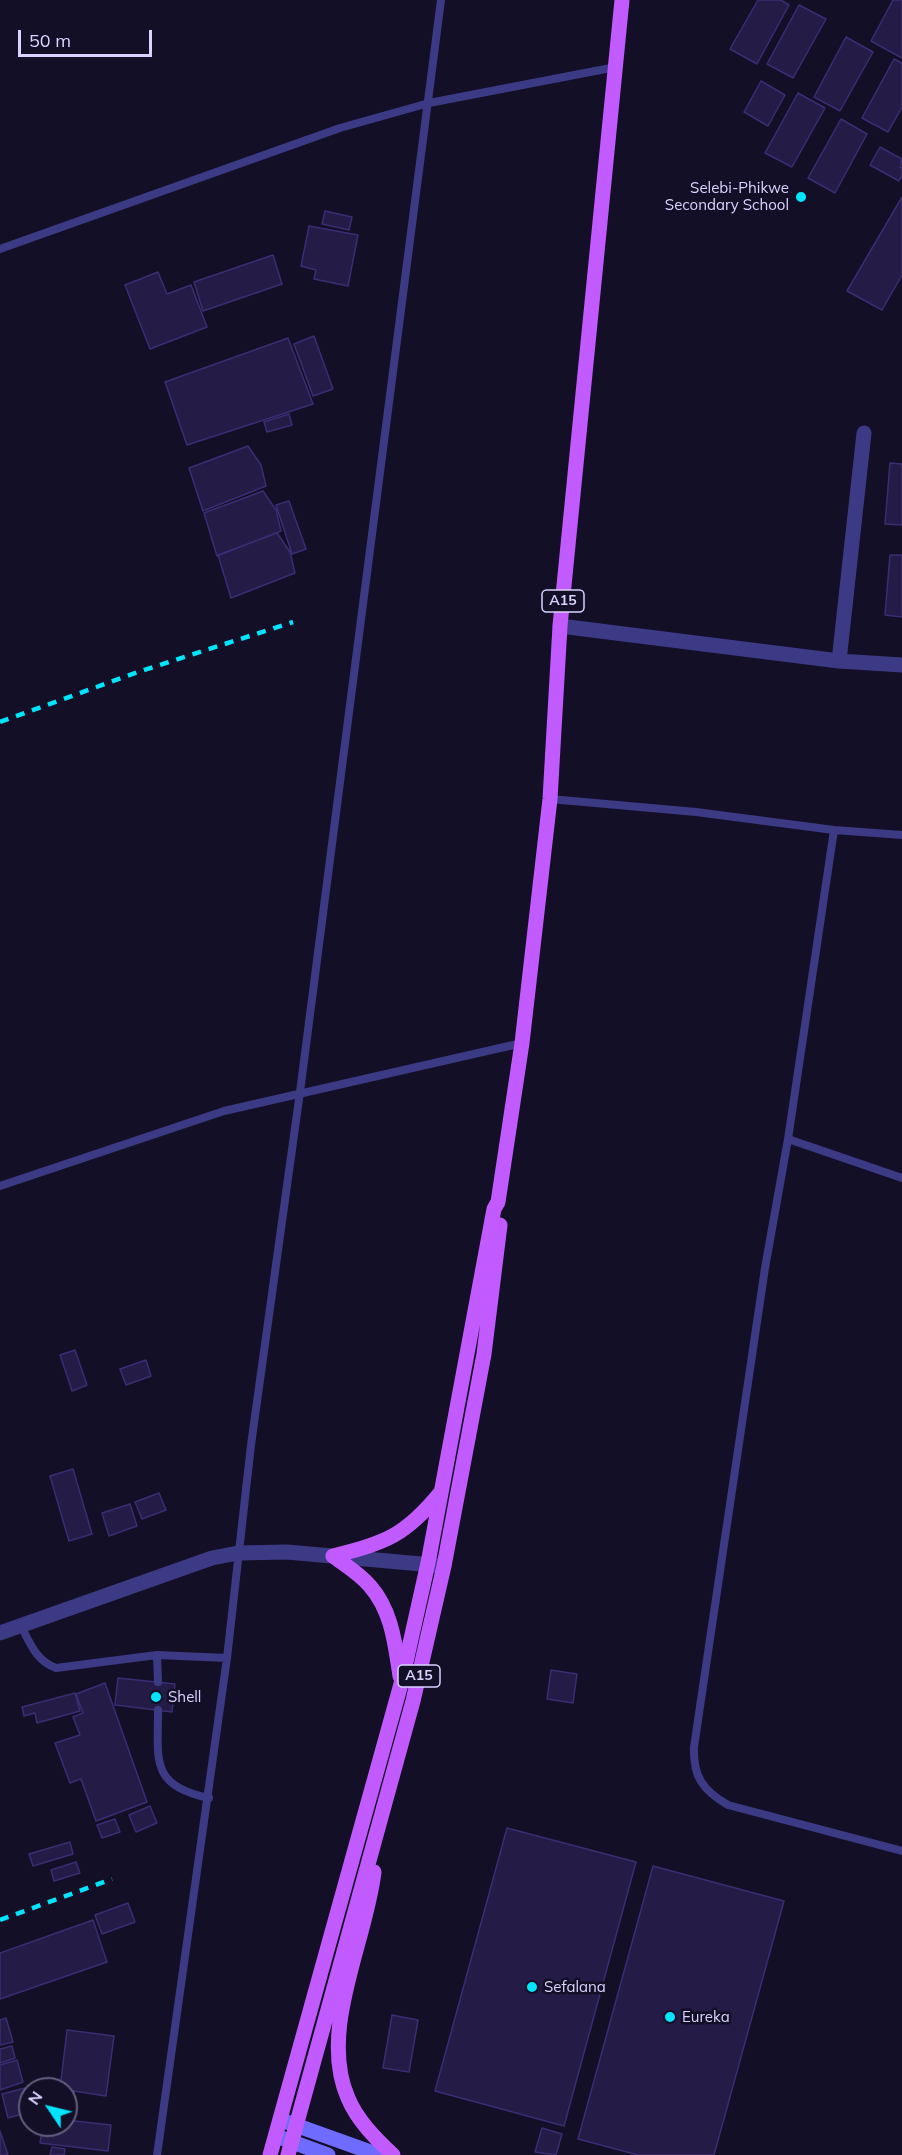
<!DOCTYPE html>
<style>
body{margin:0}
#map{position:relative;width:902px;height:2155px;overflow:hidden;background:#130f26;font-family:Mulish,sans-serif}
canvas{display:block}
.north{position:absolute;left:18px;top:2077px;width:60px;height:60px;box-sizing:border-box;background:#130f26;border:2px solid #625e7d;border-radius:50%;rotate:305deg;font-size:16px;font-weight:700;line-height:24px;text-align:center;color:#d9d4ff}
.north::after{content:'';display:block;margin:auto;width:21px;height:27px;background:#00e5ff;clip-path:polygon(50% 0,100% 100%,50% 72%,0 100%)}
.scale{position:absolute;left:18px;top:30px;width:134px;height:27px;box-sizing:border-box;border:3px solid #d9d4ff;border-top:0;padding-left:8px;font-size:18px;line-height:21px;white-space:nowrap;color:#d9d4ff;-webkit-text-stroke:4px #130f26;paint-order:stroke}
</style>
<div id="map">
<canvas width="902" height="2155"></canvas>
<div class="north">N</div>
<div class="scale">50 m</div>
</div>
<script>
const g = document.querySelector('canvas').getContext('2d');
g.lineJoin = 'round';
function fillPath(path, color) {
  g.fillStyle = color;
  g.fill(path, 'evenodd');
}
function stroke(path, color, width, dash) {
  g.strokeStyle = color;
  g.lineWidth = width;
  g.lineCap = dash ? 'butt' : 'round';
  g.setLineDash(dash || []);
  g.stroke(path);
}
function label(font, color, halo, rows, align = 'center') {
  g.font = font + ' Mulish,sans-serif';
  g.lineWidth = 5;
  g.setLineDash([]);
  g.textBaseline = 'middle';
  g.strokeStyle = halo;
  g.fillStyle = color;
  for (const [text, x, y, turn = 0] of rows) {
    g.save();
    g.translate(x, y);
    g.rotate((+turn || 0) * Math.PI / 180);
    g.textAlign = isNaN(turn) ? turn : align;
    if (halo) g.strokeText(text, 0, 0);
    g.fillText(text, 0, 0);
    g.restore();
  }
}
const building = new Path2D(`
 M 758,0 L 781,0 L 789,5 L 757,64 L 730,49 Z
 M 893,0 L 902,0 L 902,58 L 871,41 Z
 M 799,5 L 826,19 L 793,78 L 767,64 Z
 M 846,37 L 873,52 L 840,111 L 814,97 Z
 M 894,59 L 902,63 L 902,107 L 888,132 L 862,118 Z
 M 761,81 L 785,95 L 768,126 L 744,112 Z
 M 798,93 L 825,108 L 792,167 L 765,153 Z
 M 841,119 L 867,134 L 835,193 L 808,178 Z
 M 880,147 L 902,159 L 900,167 L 902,168 L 902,175 L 899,181 L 870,165 Z
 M 902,197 L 902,275 L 882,310 L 847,291 Z
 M 325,211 L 352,217 L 349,230 L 322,224 Z
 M 309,226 L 358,235 L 348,286 L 314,279 L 316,270 L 301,266 Z
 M 273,255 L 282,284 L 203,311 L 194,282 Z
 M 158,272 L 167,294 L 191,285 L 207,327 L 150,349 L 125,285 Z
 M 314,336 L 333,389 L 313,396 L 294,344 Z
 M 288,338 L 313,404 L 187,445 L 165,382 Z
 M 289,414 L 292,425 L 267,432 L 264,422 Z
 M 248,446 L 261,465 L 266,486 L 203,511 L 189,468 Z
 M 890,463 L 902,464 L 902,525 L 885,524 Z
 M 263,491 L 276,510 L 281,531 L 217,556 L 204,513 Z
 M 289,501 L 306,549 L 292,554 L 276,505 Z
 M 277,533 L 290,552 L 295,573 L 231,598 L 218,555 Z
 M 890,555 L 902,555 L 902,617 L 885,615 Z
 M 75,1350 L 87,1385 L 72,1391 L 60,1355 Z
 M 146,1360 L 151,1376 L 126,1385 L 120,1369 Z
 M 73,1469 L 92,1534 L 69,1541 L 50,1476 Z
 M 159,1493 L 166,1510 L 142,1519 L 135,1502 Z
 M 130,1504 L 137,1526 L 109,1536 L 102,1513 Z
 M 551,1670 L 577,1674 L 573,1703 L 547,1699 Z
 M 118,1678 L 175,1684 L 172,1712 L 115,1705 Z
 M 105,1683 L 147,1802 L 96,1821 L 81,1779 L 70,1783 L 55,1743 L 80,1735 L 73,1717 L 83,1713 L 76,1694 Z
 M 75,1693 L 80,1711 L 37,1723 L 35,1713 L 24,1716 L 22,1707 Z
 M 150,1806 L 157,1823 L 136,1832 L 129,1815 Z
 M 115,1819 L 120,1832 L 102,1838 L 97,1825 Z
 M 507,1828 L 636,1862 L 564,2126 L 435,2091 Z
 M 70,1842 L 73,1854 L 33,1866 L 29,1854 Z
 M 76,1862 L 80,1873 L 54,1881 L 51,1870 Z
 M 653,1866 L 784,1901 L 714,2155 L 638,2155 L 578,2139 Z
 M 128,1903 L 135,1922 L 102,1934 L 95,1915 Z
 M 93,1920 L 107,1962 L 0,1999 L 0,1953 Z
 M 392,2015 L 418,2020 L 409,2072 L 383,2068 Z
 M 6,2018 L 13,2042 L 0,2045 L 0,2020 Z
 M 67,2030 L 114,2036 L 106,2096 L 60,2089 Z
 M 12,2046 L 15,2058 L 0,2063 L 0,2049 Z
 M 17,2060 L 23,2082 L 0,2090 L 0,2065 Z
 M 25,2088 L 30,2112 L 8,2118 L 2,2094 Z
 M 66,2120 L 111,2125 L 108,2151 L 40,2143 L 43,2125 L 66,2125 Z
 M 542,2128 L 562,2134 L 556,2155 L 535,2152 Z
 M 0,2131 L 8,2155 L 0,2155 Z
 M 52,2147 L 65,2149 L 64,2155 L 50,2155 Z`);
const lane = new Path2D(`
 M 0,249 L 340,128 L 429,103 L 616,67
 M 550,799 L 696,812 L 834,830 L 902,835
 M 834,830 L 788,1139 L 765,1268 L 694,1747 C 693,1776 702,1790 728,1805 L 902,1851
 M 788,1139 L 902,1178
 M 0,1186 L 224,1111 L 522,1043
 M 21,1626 C 30,1643 36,1661 56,1668 L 157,1655 L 227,1658
 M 157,1655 L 158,1682
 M 158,1710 C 158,1760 150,1786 209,1798
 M 157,2155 L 227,1658 L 251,1445 L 300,1092 L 441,0`);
const street = new Path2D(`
 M 560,626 L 839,661 L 902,665
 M 839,661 L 864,433
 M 0,1633 L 212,1558 L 238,1553 L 287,1552 L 444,1566`);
const secondary = new Path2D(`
 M 284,2121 L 379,2155
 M 276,2136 L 328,2155`);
const primary = new Path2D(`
 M 333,1556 C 345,1565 360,1574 370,1586 C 392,1611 395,1644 400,1676
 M 333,1556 C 387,1542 405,1536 441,1492
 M 374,1872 C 366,1942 318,2030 348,2098 C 357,2120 376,2139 393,2155
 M 270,2155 L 401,1684 L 428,1563 L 494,1209 L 498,1202 L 522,1043 L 550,799 L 560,626 L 622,0
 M 288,2155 L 413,1701 L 444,1566 L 484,1354 L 500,1225`);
const rail = new Path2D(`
 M 0,722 L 138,672 L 293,622
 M 0,1920 L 112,1879`);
const markers = [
 [801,197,6,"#00e5ff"],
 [156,1697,6,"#00e5ff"],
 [532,1987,6,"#00e5ff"],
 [670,2017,6,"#00e5ff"]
];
const shields = [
 [563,601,42],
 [419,1676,42]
];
const shieldNames = [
 ["A15",563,601],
 ["A15",419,1676]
];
const poiNames = [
 ["Selebi-Phikwe",789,188,"right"],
 ["Secondary School",789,205,"right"],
 ["Shell",168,1697],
 ["Sefalana",544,1987],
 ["Eureka",682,2017]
];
fillPath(building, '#241b47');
stroke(building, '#3b2d73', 1.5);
stroke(lane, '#3d3a85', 8);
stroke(street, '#3d3a85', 15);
stroke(secondary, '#6f6bff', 15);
stroke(primary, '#c25bff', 15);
stroke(rail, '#00e5ff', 4.5, [9, 8]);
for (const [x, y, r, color] of markers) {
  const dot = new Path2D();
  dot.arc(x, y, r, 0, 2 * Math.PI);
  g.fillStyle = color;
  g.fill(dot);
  stroke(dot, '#130f26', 2);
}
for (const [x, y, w] of shields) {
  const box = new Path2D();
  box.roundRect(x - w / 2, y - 11, w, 22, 4.5);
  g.fillStyle = '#130f26';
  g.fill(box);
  stroke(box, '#d9d4ff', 1.5);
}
label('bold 14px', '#d9d4ff', null, shieldNames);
label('15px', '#d9d4ff', '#130f26', poiNames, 'left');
</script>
